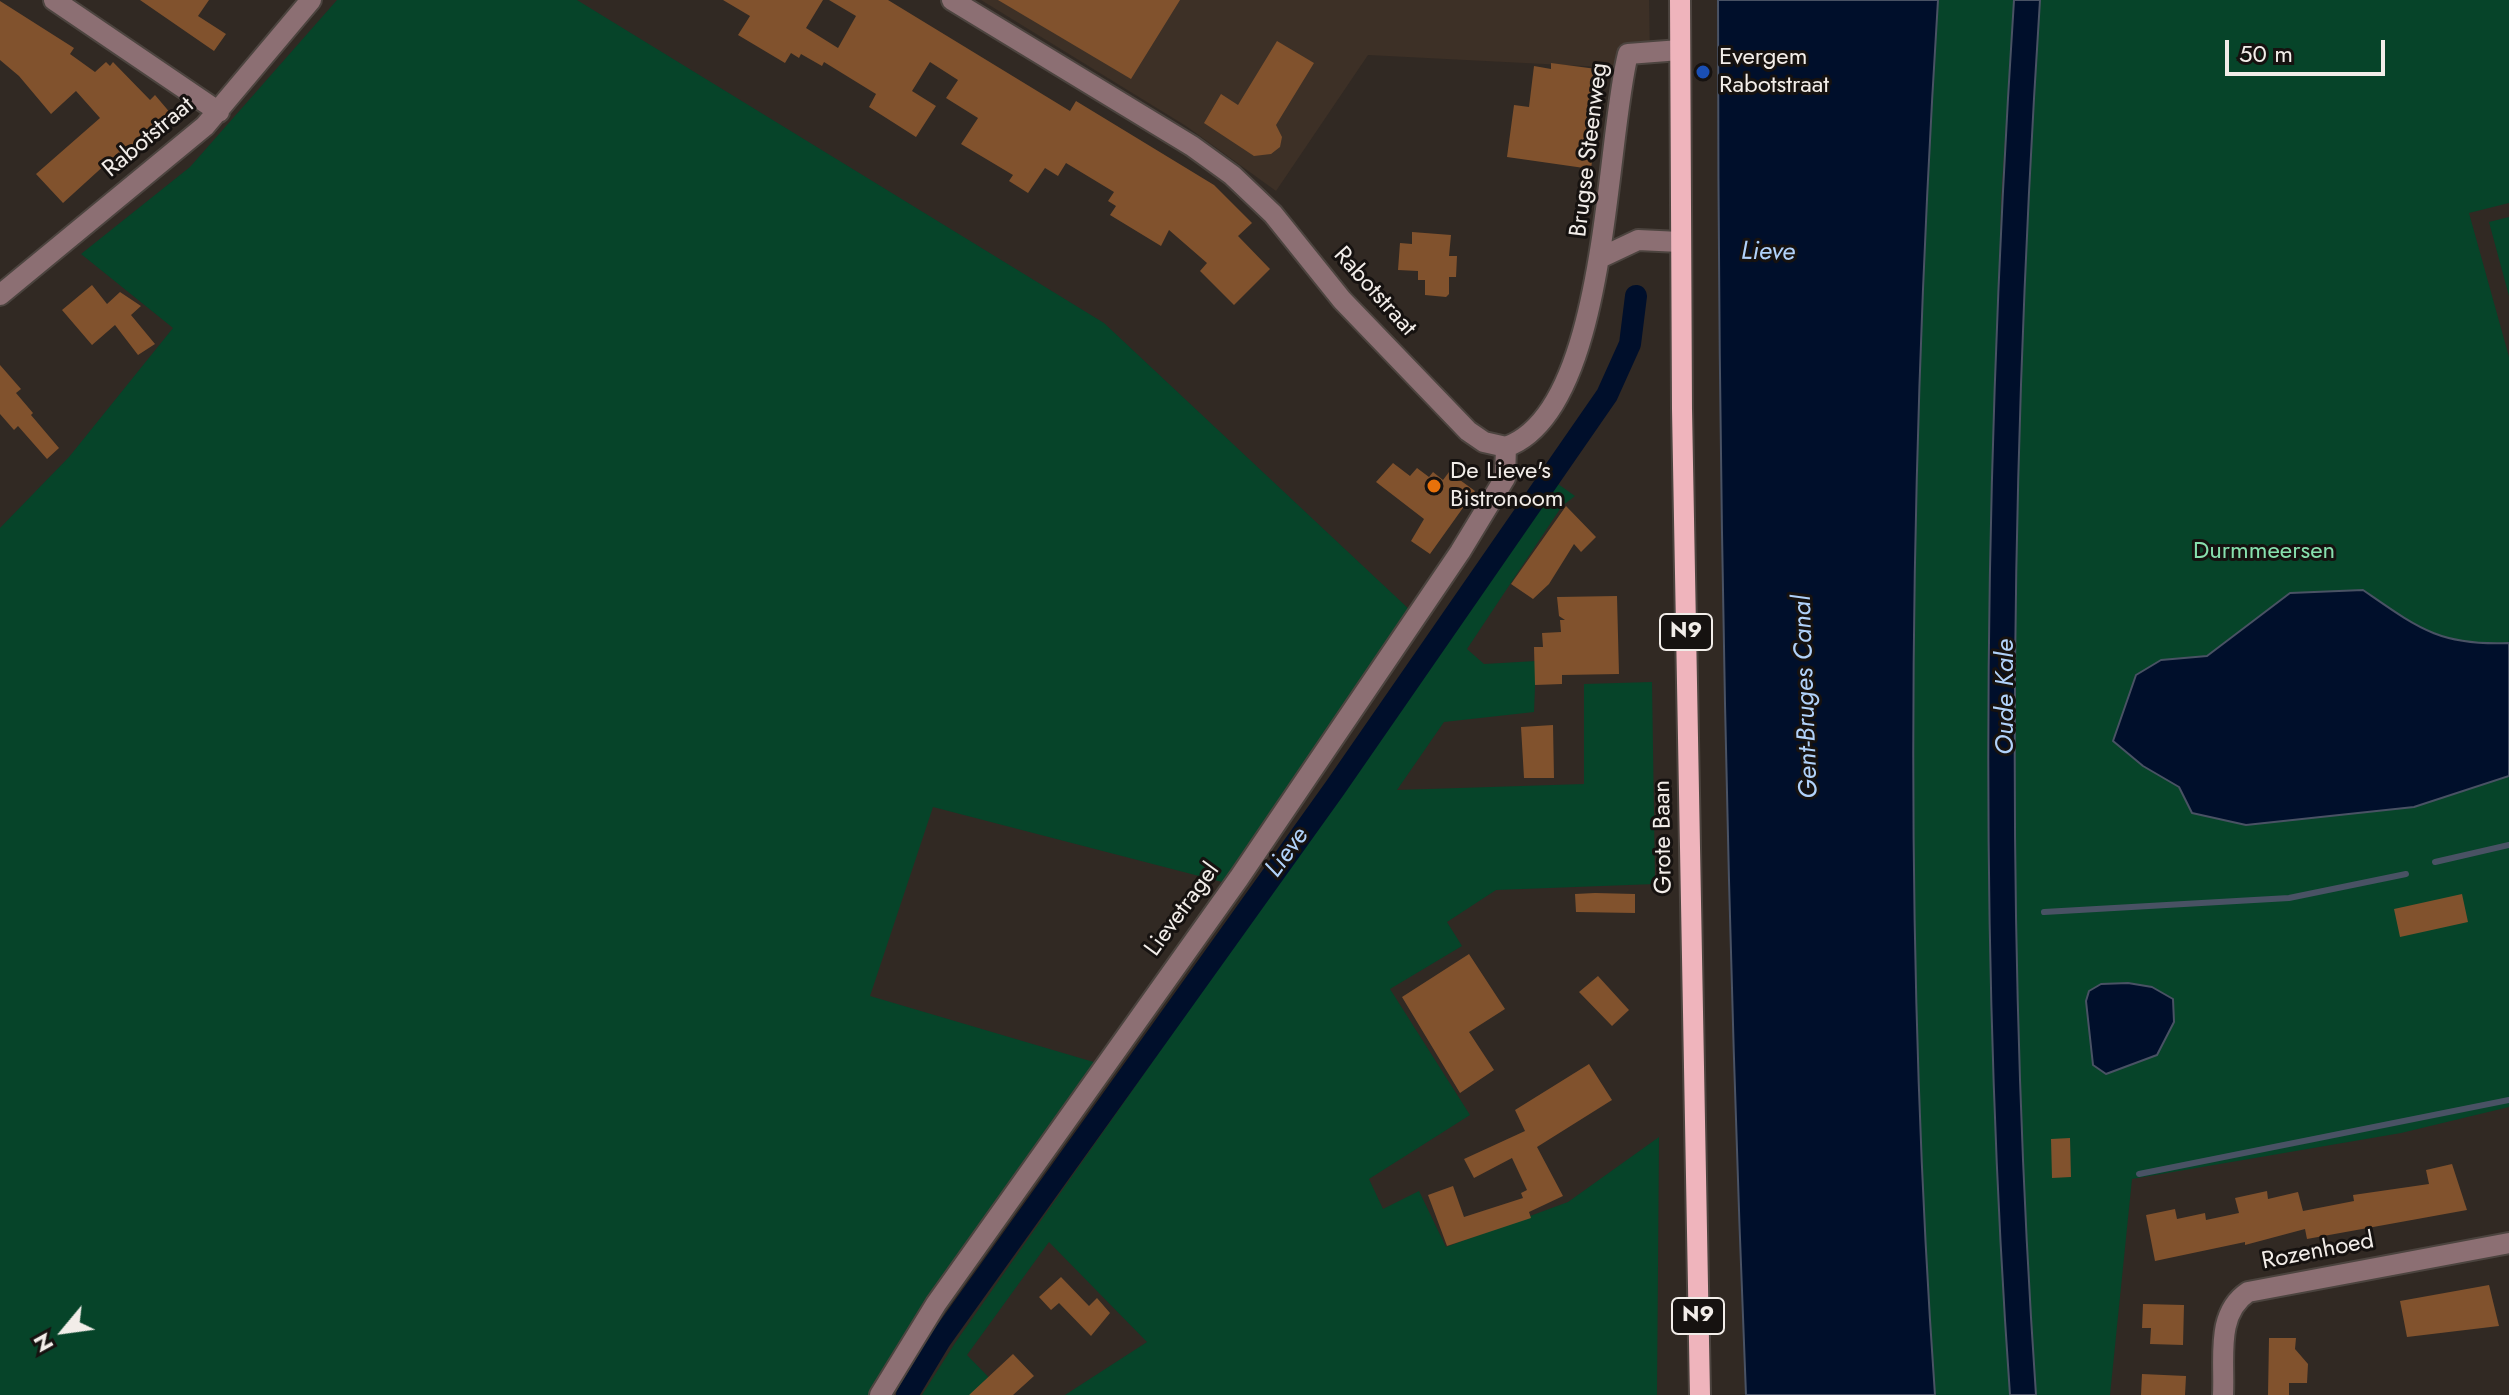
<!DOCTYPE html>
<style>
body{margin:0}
#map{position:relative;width:2509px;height:1395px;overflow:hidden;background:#312923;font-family:Jost,sans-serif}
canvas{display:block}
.north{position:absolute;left:24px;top:1291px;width:80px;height:80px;-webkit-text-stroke:6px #161210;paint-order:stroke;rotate:241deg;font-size:22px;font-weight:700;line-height:32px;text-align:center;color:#f2ede9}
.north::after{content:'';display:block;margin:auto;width:28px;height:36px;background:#f2ede9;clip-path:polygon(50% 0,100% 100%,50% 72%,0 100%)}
.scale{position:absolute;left:2225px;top:40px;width:160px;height:36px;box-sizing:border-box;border:4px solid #f2ede9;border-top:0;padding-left:10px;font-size:24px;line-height:28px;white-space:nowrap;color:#f2ede9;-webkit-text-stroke:6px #161210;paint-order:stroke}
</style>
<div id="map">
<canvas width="2509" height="1395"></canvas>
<div class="north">N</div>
<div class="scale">50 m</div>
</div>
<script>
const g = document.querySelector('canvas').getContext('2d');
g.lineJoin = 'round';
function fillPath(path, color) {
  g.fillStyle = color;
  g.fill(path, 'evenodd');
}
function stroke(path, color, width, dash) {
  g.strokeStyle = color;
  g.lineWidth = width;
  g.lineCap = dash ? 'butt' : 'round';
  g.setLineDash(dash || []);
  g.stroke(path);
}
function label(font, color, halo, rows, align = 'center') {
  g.font = font + ' Jost,sans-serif';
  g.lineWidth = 6;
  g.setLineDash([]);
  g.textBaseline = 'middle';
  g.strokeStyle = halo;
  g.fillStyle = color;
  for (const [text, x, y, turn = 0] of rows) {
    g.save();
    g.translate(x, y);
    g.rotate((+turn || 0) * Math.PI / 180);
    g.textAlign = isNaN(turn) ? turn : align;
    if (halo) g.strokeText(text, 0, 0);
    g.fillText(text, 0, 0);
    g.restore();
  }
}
const built = new Path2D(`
 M 981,0 L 1649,0 L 1650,59 L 1603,67 L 1368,55 L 1276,191 L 1186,126 Z`);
const green = new Path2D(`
 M 337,0 L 577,0 L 1104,323 L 1411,611 L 1226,883 L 933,807 L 870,996 L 1097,1063 L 870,1395 L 0,1395 L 0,528 L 69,457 L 173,328 L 81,254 L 190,167 Z
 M 1938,0 L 2014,0 L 2001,199 L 1991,605 L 2002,1283 L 2010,1395 L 1935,1395 C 1902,932 1909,463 1938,0 Z
 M 2040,0 L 2509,0 L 2509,203 L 2469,213 L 2509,357 L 2509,1107 L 2401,1133 L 2132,1179 L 2110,1395 L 2036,1395 C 2003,932 2010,463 2040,0 Z
 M 2509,217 L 2509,296 L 2489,222 Z
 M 1558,484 L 1575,496 L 1562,506 L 1467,649 L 1484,664 L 1536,661 L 1534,712 L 1444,722 L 1397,790 L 1584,784 L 1584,684 L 1652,682 L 1655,884 L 1496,890 L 1447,922 L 1462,946 L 1390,989 L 1470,1115 L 1369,1179 L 1383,1209 L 1419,1191 L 1446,1247 L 1568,1202 L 1659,1137 L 1657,1395 L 1065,1395 L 1147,1342 L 1049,1242 L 967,1355 L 1006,1395 L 922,1395 L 955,1343 Z`);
const water = new Path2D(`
 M 1718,0 L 1938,0 C 1909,463 1902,932 1935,1395 L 1746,1395 C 1727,930 1718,465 1718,0 Z
 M 2014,0 L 2040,0 C 2010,464 2004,931 2036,1395 L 2010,1395 C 1977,933 1984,462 2014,0 Z
 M 2363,590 C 2418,628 2440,646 2509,643 L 2509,776 L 2414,807 L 2246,825 L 2192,813 L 2179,787 L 2143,766 L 2113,741 L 2136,675 L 2161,660 L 2207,656 L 2290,593 Z
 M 2128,983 L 2152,987 L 2173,999 L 2174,1022 L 2157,1055 L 2106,1074 L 2093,1065 L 2086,1001 L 2089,991 L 2101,984 Z`);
const stream = new Path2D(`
 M 2435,862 L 2509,845
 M 2044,912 L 2289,898 L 2406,874
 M 2139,1174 L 2509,1100`);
const canal = new Path2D(`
 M 907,1395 L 940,1340 L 1335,788 L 1607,395 L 1630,344 L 1636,296`);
const building = new Path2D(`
 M 140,0 L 209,0 L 198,16 L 226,34 L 214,51 Z
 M 723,0 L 823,0 L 806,28 L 838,48 L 856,16 L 829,0 L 888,0 L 1070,111 L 1076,101 L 1214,185 L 1252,223 L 1238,236 L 1270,269 L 1234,305 L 1200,271 L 1207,263 L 1169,230 L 1161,246 L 1110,215 L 1116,206 L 1108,201 L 1114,192 L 1066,163 L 1058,176 L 1045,168 L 1028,193 L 1009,181 L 1013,175 L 961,144 L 978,118 L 946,98 L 958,80 L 930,62 L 912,91 L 936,106 L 916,137 L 869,107 L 876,94 L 824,62 L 822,66 L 801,54 L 799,58 L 791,53 L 785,63 L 738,35 L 750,16 Z
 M 998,0 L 1180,0 L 1131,79 Z
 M 0,1 L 74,48 L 70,54 L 95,72 L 106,62 L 110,66 L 113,62 L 150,100 L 155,95 L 172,115 L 123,157 L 119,152 L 63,203 L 36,174 L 100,118 L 76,91 L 51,114 L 19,76 L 0,60 Z
 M 1277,41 L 1314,63 L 1276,125 L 1282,137 L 1280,147 L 1271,154 L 1254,156 L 1204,123 L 1221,94 L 1238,105 Z
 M 1551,63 L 1604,70 L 1591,169 L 1507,157 L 1514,105 L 1529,107 L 1534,66 L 1551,69 Z
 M 1412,232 L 1451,235 L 1449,256 L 1457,256 L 1456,277 L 1449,277 L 1449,294 L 1446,297 L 1425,295 L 1425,280 L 1418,280 L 1418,271 L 1398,270 L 1400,243 L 1412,244 Z
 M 92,285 L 107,304 L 120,292 L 141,306 L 131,315 L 155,344 L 138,355 L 115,325 L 92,345 L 62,310 Z
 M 0,365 L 21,389 L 16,393 L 33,413 L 31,415 L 59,448 L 47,459 L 18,426 L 14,430 L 0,414 Z
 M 1393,463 L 1410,476 L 1417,468 L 1429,477 L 1433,472 L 1443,480 L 1449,472 L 1475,491 L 1430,554 L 1411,541 L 1424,519 L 1376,482 Z
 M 1566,506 L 1596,537 L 1581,552 L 1574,544 L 1549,584 L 1533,599 L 1511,584 Z
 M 1617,596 L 1619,674 L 1562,675 L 1562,684 L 1535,685 L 1534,647 L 1543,647 L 1542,633 L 1561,632 L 1560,620 L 1565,620 L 1559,616 L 1557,597 Z
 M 1553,725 L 1554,778 L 1524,778 L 1521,727 Z
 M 1595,893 L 1635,894 L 1635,913 L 1576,912 L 1575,894 Z
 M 2462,894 L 2468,922 L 2400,937 L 2394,909 Z
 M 1469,954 L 1505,1009 L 1469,1032 L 1494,1070 L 1460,1093 L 1402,997 Z
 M 1598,976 L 1629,1010 L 1612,1026 L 1579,992 Z
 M 1589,1064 L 1612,1100 L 1537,1147 L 1563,1196 L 1529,1212 L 1531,1218 L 1447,1246 L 1428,1195 L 1453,1186 L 1464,1217 L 1523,1198 L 1521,1193 L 1527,1190 L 1512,1158 L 1474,1178 L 1464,1159 L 1525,1131 L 1515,1110 Z
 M 2070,1138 L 2071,1177 L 2052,1178 L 2051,1139 Z
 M 2452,1164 L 2467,1210 L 2307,1239 L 2305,1229 L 2245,1245 L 2245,1242 L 2155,1261 L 2146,1215 L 2175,1209 L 2177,1219 L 2205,1213 L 2206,1220 L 2239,1213 L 2235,1198 L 2267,1191 L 2268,1199 L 2298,1192 L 2303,1211 L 2354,1201 L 2353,1195 L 2429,1184 L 2426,1170 Z
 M 1061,1277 L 1089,1306 L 1097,1298 L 1110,1313 L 1091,1336 L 1059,1303 L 1051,1310 L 1039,1297 Z
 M 2489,1285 L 2499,1326 L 2407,1337 L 2400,1301 Z
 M 2143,1304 L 2184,1305 L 2183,1345 L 2150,1344 L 2151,1328 L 2142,1328 Z
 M 2269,1338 L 2296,1338 L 2295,1349 L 2308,1364 L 2307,1383 L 2289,1383 L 2289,1395 L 2268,1395 Z
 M 1013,1354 L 1034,1376 L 1013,1395 L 969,1395 Z
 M 2142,1374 L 2186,1376 L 2185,1395 L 2141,1395 Z`);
const minor = new Path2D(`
 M 54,0 L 219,112
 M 952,0 L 1192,146 L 1232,175 L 1273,214 L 1342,300 L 1468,431 L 1484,442 L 1506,447 C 1608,411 1605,144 1628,54 L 1680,50
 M 1602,257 L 1638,240 L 1680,242
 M 0,295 L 205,126 L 311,0
 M 880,1395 L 936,1304 L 1239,878 L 1460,552 L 1505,478 L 1506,447
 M 2223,1395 C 2225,1359 2215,1314 2248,1292 L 2509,1243`);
const major = new Path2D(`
 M 1680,0 L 1682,409 L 1700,1395`);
const markers = [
 [1703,72,8,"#1a4fb4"],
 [1434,486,8,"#e8710a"]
];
const shields = [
 [1686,632,52],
 [1698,1316,52]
];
const shieldNames = [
 ["N9",1686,632],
 ["N9",1698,1316]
];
const poiNames = [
 ["Evergem",1719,58],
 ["Rabotstraat",1719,86],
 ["De Lieve's",1450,472],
 ["Bistronoom",1450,500]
];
const streetNames = [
 ["Rabotstraat",149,138,-40],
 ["Brugse Steenweg",1590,150,-83],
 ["Rabotstraat",1374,292,48],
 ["Grote Baan",1664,837,-91],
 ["Lievetragel",1183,910,-54],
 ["Rozenhoed",2318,1252,-11]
];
const parkNames = [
 ["Durmmeersen",2264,552]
];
const waterNames = [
 ["Lieve",1768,253,1],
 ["Gent-Bruges Canal",1807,697,-92],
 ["Oude Kale",2007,697,-90],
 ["Lieve",1288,853,-54]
];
fillPath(built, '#3d3026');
fillPath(green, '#064429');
fillPath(water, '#000f2b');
stroke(water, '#495264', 2);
stroke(stream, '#495264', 6);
stroke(canal, '#000f2b', 22);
fillPath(building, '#81522d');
stroke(minor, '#4c443f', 24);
stroke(major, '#4c443f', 24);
stroke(minor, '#8c6f73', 20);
stroke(major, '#efb4bc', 20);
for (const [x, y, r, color] of markers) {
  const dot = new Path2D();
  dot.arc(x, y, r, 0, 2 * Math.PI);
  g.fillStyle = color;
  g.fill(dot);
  stroke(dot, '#161210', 3);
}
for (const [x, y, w] of shields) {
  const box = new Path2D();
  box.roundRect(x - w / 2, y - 18, w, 36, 6);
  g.fillStyle = '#161210';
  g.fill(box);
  stroke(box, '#f2ede9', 2);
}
label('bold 22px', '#f2ede9', null, shieldNames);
label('24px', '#f2ede9', '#161210', poiNames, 'left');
label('24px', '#f2ede9', '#161210', streetNames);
label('24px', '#87e0ae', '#161210', parkNames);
label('italic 26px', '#b1d2fa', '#161210', waterNames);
</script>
